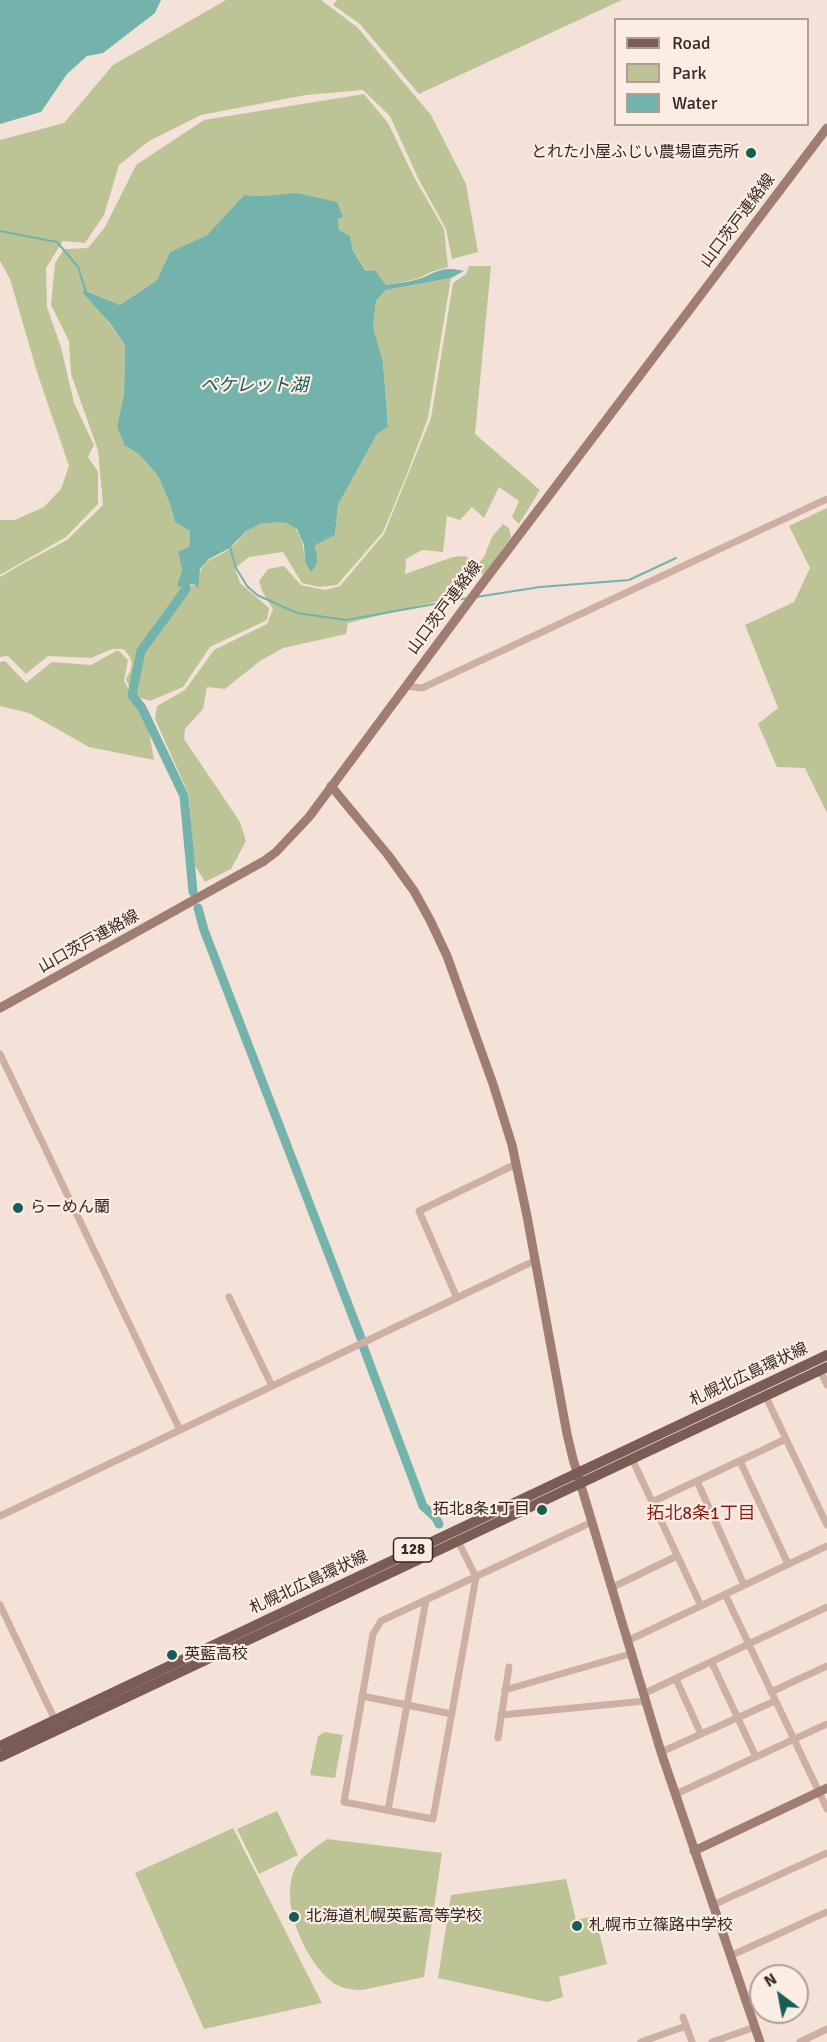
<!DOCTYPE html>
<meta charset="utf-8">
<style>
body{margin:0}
#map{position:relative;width:827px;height:2042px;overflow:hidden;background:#f4e2d8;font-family:Signika,sans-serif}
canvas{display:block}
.legend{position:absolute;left:614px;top:18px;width:195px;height:108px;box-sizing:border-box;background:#fbede4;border:2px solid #ad9e98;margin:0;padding:8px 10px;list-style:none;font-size:18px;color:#372826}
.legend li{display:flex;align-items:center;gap:12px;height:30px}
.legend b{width:30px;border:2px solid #ad9e98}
.north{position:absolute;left:749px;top:1964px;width:60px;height:60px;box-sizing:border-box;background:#fbede4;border:2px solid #ad9e98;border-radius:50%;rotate:328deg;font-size:16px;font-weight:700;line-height:24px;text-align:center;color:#372826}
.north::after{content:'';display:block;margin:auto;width:21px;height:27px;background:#175c55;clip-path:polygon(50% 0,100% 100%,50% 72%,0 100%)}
</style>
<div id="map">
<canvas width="827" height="2042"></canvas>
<ul class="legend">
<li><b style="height:8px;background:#7a5b55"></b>Road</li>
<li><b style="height:16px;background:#bcc496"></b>Park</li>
<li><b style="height:16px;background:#74b3ab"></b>Water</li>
</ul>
<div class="north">N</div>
</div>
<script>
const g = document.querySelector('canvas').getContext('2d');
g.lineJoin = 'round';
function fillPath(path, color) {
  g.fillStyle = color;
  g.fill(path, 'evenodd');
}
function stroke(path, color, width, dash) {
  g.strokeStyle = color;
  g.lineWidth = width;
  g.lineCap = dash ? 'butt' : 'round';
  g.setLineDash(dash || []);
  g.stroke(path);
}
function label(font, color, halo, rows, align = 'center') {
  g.font = font + ' Signika,"Noto Sans JP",sans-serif';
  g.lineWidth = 4.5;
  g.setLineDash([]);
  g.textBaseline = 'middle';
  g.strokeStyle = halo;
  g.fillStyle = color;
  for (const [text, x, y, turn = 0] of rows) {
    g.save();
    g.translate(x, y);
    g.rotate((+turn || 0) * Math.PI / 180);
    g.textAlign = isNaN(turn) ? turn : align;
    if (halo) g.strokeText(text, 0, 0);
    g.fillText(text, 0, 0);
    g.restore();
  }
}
const green = new Path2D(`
 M 226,0 L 321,0 L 357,27 L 431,115 L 466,184 L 478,252 L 452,259 L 446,229 L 418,178 L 390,116 L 363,90 L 306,95 L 201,115 L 149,141 L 119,165 L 104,215 L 85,243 L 63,241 L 46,268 L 47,307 L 61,347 L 74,403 L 94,445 L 88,457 L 98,472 L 98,504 L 66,537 L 0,575 L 0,520 L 15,520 L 44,507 L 61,489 L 69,466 L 37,372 L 10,279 L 0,261 L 0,140 L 64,123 L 113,65 Z
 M 337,0 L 622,0 L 419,94 L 360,24 L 333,5 Z
 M 364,94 L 388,123 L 414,177 L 444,229 L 448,267 L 431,272 L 417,279 L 386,285 L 375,270 L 367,271 L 353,251 L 350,236 L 339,230 L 338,219 L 343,217 L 264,196 L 244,195 L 207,235 L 170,252 L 157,280 L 120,305 L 85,290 L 125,345 L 124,394 L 117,427 L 125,446 L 139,454 L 158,476 L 170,504 L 175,522 L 190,531 L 190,546 L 178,552 L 182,570 L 177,586 L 196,585 C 204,553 213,563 233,546 C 239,541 243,533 249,529 C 261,522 289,516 297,531 C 303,540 304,551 305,562 L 314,546 L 335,535 L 338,505 L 377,434 L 388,427 L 383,362 L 373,327 L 376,301 L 386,290 L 451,278 L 428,418 L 407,474 L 383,532 L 337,585 L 319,587 L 302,583 L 283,552 L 249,557 L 235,568 L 240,583 L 269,608 L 267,620 L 210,647 L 183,687 L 150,701 L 132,695 L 149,731 L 154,760 L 89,747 L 29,713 L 0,706 L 0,662 L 5,661 L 26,683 L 52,662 L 91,665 L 118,650 L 128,660 L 124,681 L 131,693 L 126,679 C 134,666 134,659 123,649 L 112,649 L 91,658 L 48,656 L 26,674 L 8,656 L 0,657 L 0,577 L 22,564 L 67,540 L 103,505 L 98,450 L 71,374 L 69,341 L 51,305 L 55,263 L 64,249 L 88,248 L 105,227 L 136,165 L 204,120 Z
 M 469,266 L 491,266 L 475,434 L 540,490 L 519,524 L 512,517 L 519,501 L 499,487 L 484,518 L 472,507 L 460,520 L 447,516 L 443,552 L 422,550 L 406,559 L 405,574 L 453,557 L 465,556 L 478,564 L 484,557 L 492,537 L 503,524 L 509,528 L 511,537 L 484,575 L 471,566 L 454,586 L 459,596 L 348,623 L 346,634 L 283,648 L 260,661 L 225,689 L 207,687 L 203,709 L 185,729 L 184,739 L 240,822 L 246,841 L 231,869 L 205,882 L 194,864 L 189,795 L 155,719 L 157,706 L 185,690 L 214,650 L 267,624 L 273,609 L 262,591 L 259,581 L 268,569 L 284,566 L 301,585 L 325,590 L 340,586 L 384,534 L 431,418 L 453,283 L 466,274 Z
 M 827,508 L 827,813 L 805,768 L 777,767 L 758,724 L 778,708 L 745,625 L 794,602 L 810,568 L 789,526 Z
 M 325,1732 L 343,1735 L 335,1778 L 310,1775 L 318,1736 Z
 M 277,1811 L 298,1855 L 259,1874 L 237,1829 Z
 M 233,1828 L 322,2003 L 204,2029 L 135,1873 Z
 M 327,1839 L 442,1853 L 424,1977 L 362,1990 C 351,1990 339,1988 331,1981 C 305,1960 280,1904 294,1871 C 299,1857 315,1848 327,1839 Z
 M 566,1879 L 576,1920 L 595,1916 L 607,1964 L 559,1977 L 563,1997 L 547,2002 L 438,1978 L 451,1895 Z`);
const water = new Path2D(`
 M 0,0 L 161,0 L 155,13 L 103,53 L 87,56 L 67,74 L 41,112 L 0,124 Z
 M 297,193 L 337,202 L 343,217 L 338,219 L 339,230 L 350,236 L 353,251 L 366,271 L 375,270 L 386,285 C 396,283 409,282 419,279 C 439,271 442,266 464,271 L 451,278 L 386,290 L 376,301 L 373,327 L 383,362 L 388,427 L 377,434 L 338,505 L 335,535 L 314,546 C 318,556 319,563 311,572 L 305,562 L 304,545 L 297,529 L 286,523 L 277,522 L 260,524 L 246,531 L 230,548 L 209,559 L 200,569 L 198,589 L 196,585 L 191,584 L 186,589 L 177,586 L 182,570 L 178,552 L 190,546 L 190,531 L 175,522 L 170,504 L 158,476 L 139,454 L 125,446 L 117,427 L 124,394 L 125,345 L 109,322 L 83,293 L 84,290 L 120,305 L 157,280 L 170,252 L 207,235 L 244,195 L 264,196 Z`);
const stream = new Path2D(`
 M 0,231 L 57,242 L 78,267 L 86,292
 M 230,547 L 236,568 L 247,586 L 257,595 L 297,613 L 346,620 L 468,598
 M 476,597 L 540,587 L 629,580 L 676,558`);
const canal = new Path2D(`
 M 186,589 L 141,651 L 132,695 L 142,708 L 184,796 L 193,892
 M 198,908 L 204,930 L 361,1338
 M 363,1346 L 423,1506 L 436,1518 L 439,1524`);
const street = new Path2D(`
 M 406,686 L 422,688 L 827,499
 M 0,1054 L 180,1430
 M 229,1297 L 272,1386
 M 457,1298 L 419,1211 L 516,1164
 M 820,1370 L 827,1385
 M 765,1395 L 827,1525
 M 632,1459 L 701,1606
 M 740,1461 L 788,1564
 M 697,1481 L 744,1585
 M 652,1502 L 786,1439
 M 0,1516 L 534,1261
 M 458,1541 L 476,1577 L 433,1819 L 344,1802 L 373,1634 L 381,1621 L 592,1522
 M 611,1588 L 677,1556
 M 725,1594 L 827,1809
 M 0,1605 L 55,1720
 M 627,1641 L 827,1546
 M 712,1663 L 756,1757
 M 676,1679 L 701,1734
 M 505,1690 L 630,1654
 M 771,1692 L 827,1666
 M 643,1694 L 827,1607
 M 362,1696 L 452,1714
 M 501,1715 L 645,1701
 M 498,1738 L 509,1667
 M 661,1752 L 775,1701
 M 676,1794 L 827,1724
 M 388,1810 L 426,1600
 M 713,1905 L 827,1853
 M 730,1956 L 827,1912
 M 683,2017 L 692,2042
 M 641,2042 L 686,2026
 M 712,2042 L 755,2027
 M 800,2042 L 827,2029`);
const secondary = new Path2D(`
 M 331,786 L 388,855 L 414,891 L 430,920 L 447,956 L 493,1084 L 512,1145 L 527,1216 L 567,1434 L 573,1459 L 661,1752 L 760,2042
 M 0,1008 L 264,861 L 276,852 L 309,817 L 479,588 L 827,128
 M 694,1851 L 827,1788`);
const primary = new Path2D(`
 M 0,1746 L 827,1355
 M 0,1757 L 827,1367`);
const markers = [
 [751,153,6,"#175c55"],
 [18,1208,6,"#175c55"],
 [542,1510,6,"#175c55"],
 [172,1655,6,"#175c55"],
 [294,1917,6,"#175c55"],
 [577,1926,6,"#175c55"]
];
const shields = [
 [413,1550,39]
];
const shieldNames = [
 ["128",413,1550]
];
const poiNames = [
 ["とれた小屋ふじい農場直売所",739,153,"right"],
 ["らーめん蘭",30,1208],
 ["拓北8条1丁目",530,1510,"right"],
 ["英藍高校",184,1655],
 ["北海道札幌英藍高等学校",306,1917],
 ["札幌市立篠路中学校",589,1926]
];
const streetNames = [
 ["山口茨戸連絡線",738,221,-53],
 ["山口茨戸連絡線",445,608,-53],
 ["山口茨戸連絡線",89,942,-29],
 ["札幌北広島環状線",749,1375,-25],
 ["札幌北広島環状線",309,1583,-25]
];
const waterNames = [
 ["ペケレット湖",254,386]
];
const neighbourhoodNames = [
 ["拓北8条1丁目",701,1514]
];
fillPath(green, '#bcc496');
fillPath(water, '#74b3ab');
stroke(stream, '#74b3ab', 2);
stroke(canal, '#74b3ab', 9);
stroke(street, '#cdafa3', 7);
stroke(secondary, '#a07d74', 9);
stroke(primary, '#7a5b55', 10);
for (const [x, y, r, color] of markers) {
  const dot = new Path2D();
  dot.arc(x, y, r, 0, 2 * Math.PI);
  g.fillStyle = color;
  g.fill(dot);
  stroke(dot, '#fbede4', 2);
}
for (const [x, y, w] of shields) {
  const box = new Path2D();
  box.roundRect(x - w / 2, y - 12, w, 24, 4.5);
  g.fillStyle = '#fbede4';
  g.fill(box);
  stroke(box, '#372826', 1.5);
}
label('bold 15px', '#372826', null, shieldNames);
label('16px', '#372826', '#fbede4', poiNames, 'left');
label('16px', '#372826', '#fbede4', streetNames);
label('italic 18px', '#175c55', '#fbede4', waterNames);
label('18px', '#8d1f17', '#fbede4', neighbourhoodNames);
</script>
